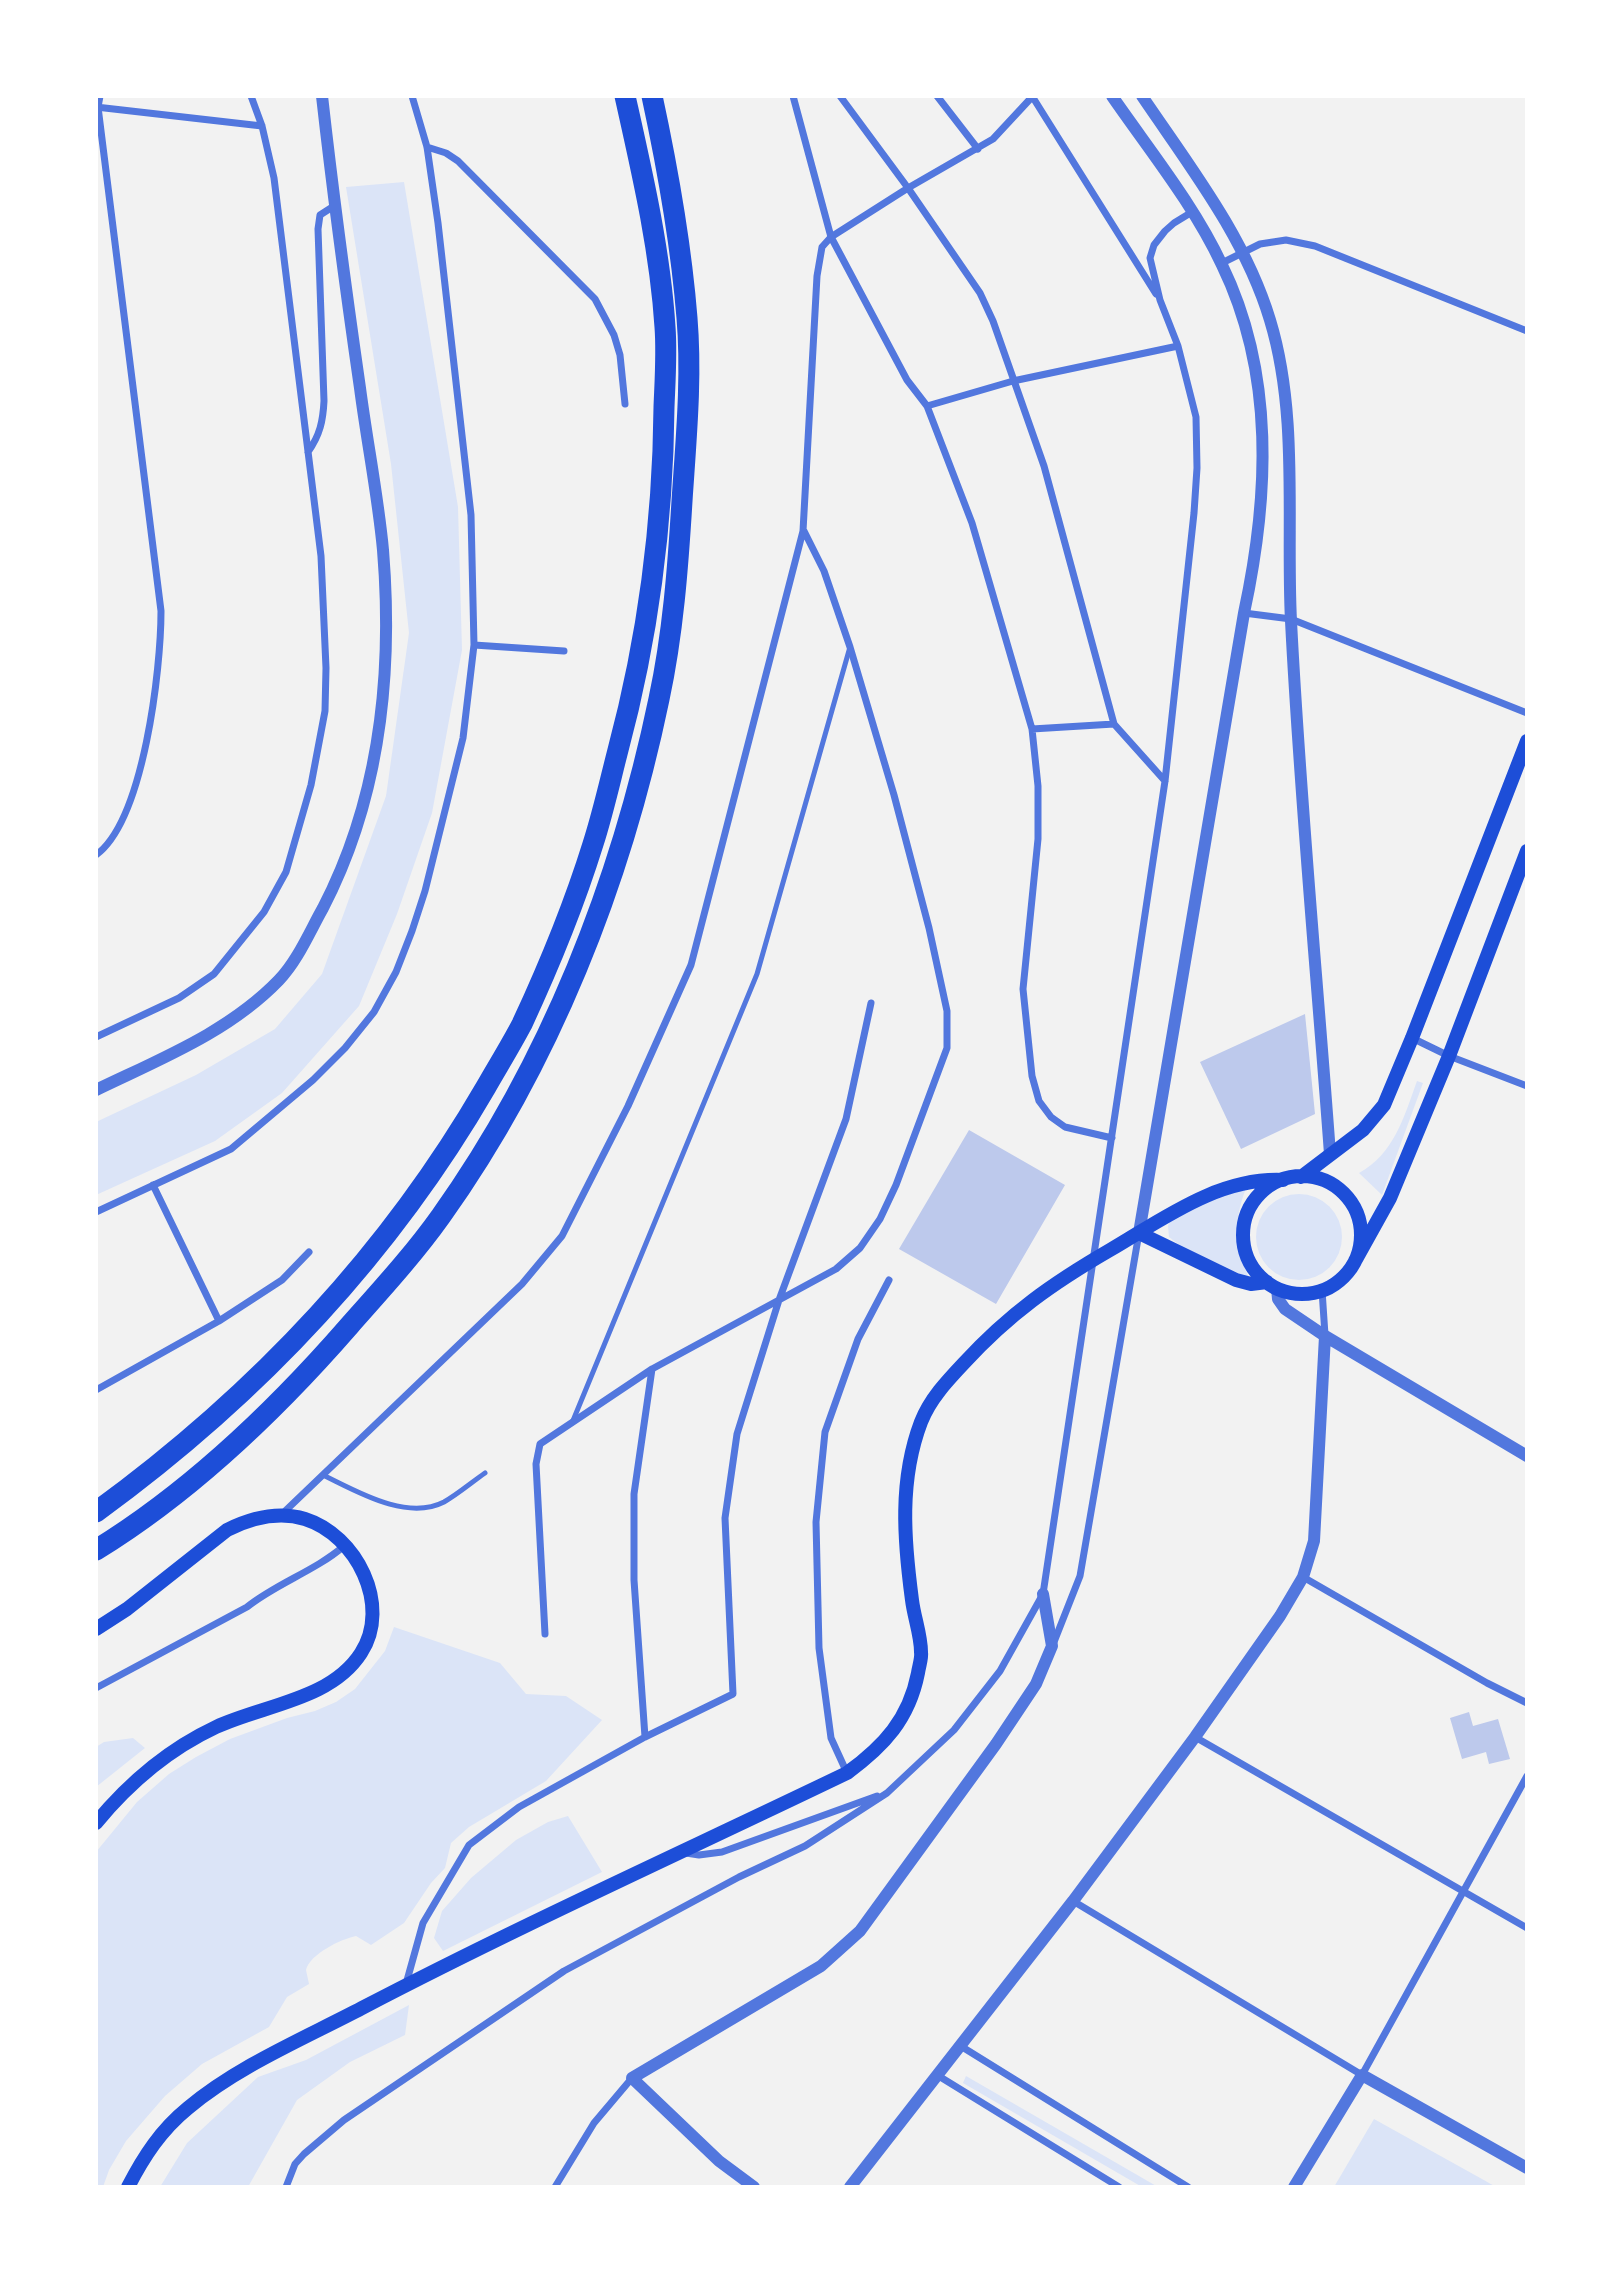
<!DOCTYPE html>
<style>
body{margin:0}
#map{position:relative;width:1623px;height:2283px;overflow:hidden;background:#f2f2f2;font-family:"Archivo Narrow",sans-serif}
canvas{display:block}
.frame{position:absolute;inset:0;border:98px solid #fff;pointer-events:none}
</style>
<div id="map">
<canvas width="1623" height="2283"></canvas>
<div class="frame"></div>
</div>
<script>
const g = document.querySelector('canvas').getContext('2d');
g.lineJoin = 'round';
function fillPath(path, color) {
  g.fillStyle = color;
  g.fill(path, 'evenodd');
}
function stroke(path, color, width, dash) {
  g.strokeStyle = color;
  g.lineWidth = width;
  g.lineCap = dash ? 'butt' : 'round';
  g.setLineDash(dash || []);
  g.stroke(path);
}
const green = new Path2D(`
 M 404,182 L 458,507 L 462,650 L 432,813 L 397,914 L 359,1006 L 282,1093 L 215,1141 L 96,1195 L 96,1122 L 196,1075 L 275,1029 L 322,974 L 386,796 L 409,633 L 391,464 L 346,187 Z
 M 1417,1081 L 1423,1083 L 1382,1195 L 1359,1173 C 1394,1154 1404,1117 1417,1081 Z
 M 1248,1183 C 1233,1220 1234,1242 1249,1278 L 1182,1247 L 1169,1237 L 1168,1226 L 1172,1214 Z
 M1256 1237a43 43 0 1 1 86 0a43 43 0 1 1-86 0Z
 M 394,1627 L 500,1663 L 526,1694 L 566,1696 L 602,1720 L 546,1781 L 469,1827 L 451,1843 L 445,1868 L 431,1883 L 404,1923 L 371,1945 L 356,1936 C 341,1939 310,1954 306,1970 L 309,1984 L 287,1997 L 269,2027 L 202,2064 L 165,2096 L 126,2141 L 109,2170 L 103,2187 L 96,2187 L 96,1852 L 137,1802 L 169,1774 L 196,1757 L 230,1739 L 287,1718 L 315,1711 L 336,1702 L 355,1689 L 385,1651 Z
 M 133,1738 L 145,1748 L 96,1787 L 96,1747 L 104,1742 Z
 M 568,1816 L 602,1872 L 443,1951 L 434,1938 L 442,1911 L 471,1878 L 516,1840 L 548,1822 Z
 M 409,2005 L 405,2035 L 350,2062 L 297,2100 L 248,2187 L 160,2187 L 187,2143 L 258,2077 L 306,2060 Z
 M 966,2076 L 1158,2187 L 1142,2187 L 963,2083 Z
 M 1374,2119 L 1482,2179 L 1496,2187 L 1334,2187 Z`);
const building = new Path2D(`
 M 1305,1014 L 1315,1114 L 1241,1149 L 1200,1062 Z
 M 969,1130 L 1065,1185 L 996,1304 L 899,1249 Z
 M 1469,1712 L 1473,1726 L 1498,1719 L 1510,1759 L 1489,1764 L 1486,1752 L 1462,1759 L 1450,1718 Z`);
const service = new Path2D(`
 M 572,1423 L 757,974 L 850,647
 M 325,1476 C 358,1492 407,1521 444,1502 C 458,1494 472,1482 485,1473`);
const minor = new Path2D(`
 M 793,96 L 831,237 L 907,380 L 927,406 L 972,523 L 1032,729 L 1038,786 L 1038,839 L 1023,989 L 1032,1076 L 1039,1101 L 1051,1117 L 1065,1127 L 1112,1138
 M 840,96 L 908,188 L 980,293 L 993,321 L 1044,466 L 1114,724
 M 937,96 L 978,149
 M 1032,96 L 1156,294
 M 96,107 L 262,126
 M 427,147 L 446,153 L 458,161 L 595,299 L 614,335 L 620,355 L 625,404
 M 1222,263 L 1260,244 L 1286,240 L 1315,246 L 1527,331
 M 927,406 L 1013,381 L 1178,346
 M 308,452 C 320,435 323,421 324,401 L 318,229 L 320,215 L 334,206
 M 1244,613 L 1291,619 L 1527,713
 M 474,645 L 564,651
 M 1032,729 L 1114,724 L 1165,781
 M 96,855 C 144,820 161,669 161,611 L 98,107 L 100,96
 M 96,1037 L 179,998 L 214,974 L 264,912 L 286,872 L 311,785 L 325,711 L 326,668 L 321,556 L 274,178 L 262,126 L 251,96
 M 1412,1038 L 1449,1056 L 1527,1086
 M 153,1185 L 219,1321
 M 96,1212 L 231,1149 L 313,1080 L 345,1048 L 374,1012 L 396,972 L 412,931 L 425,891 L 463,738 L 474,645 L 471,515 L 438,223 L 427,147 L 412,96
 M 1322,1290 L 1325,1335
 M 96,1390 L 219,1321 L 282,1280 L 309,1252
 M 281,1515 L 522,1284 L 562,1236 L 628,1106 L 691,965 L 803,531 L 817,276 L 822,247 L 831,237 L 908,188 L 993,139 L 1032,97
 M 1303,1577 L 1487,1683 L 1527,1703
 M 545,1634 L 536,1464 L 540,1444 L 652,1369 L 836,1269 L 860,1248 L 880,1219 L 896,1185 L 947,1048 L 947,1011 L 929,928 L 894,795 L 850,647 L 824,571 L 804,531
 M 1054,1642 L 1080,1576 L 1139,1233
 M 96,1688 L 247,1607 C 277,1583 315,1571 344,1546
 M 645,1737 L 634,1580 L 634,1494 L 652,1369
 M 1195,1737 L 1527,1928
 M 847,1773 L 831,1738 L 819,1648 L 816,1522 L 825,1432 L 858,1339 L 889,1280
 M 686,1853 L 699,1855 L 722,1852 L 877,1796
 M 1073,1901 L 1362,2075 L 1527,1776
 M 406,1984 L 423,1923 L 469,1845 L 519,1807 L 645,1737 L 733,1694 L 725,1518 L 737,1434 L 779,1300 L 846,1119 L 871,1003
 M 959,2045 L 1188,2187
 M 937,2075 L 1119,2187
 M 286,2187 L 295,2164 L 304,2154 L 344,2120 L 564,1971 L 739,1877 L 805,1846 L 887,1793 L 954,1730 L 1000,1671 L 1043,1594 L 1165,781 L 1194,513 L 1197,468 L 1196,417 L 1178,346 L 1160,300 L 1150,258 L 1154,245 L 1165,231 L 1174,223 L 1192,212
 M 555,2187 L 594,2123 L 632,2078`);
const tertiary = new Path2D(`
 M 1112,96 C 1150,151 1194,205 1222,265 C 1275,374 1269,497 1244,613 L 1139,1233
 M 1142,96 C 1190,167 1245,237 1270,320 C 1299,415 1286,523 1291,621 C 1300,799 1317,976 1330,1154
 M 96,1090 C 160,1059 229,1032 279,980 C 298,960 310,931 323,908 C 380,798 393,672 383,550 C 378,496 367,442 360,388 C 346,291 333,194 322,96
 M 1277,1288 L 1278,1299 L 1285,1309 L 1325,1336 L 1527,1456
 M 754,2187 L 719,2161 L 632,2078 L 821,1966 L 860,1931 L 996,1744 L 1036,1684 L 1052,1646 L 1043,1594
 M 850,2187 L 1073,1901 L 1195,1737 L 1280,1616 L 1303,1577 L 1314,1541 L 1325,1336
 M 1294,2187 L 1362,2075 L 1527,2168`);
const secondary = new Path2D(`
 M1243 1235a59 59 0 1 1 118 0a59 59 0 1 1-118 0Z
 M 1301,1177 L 1363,1130 L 1384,1105 L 1412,1038 L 1527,741
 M 1139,1233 L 1236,1280 L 1251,1284 L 1267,1282
 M 1355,1261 L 1390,1198 L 1449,1056 L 1527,851
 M 96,1629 L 127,1609 L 227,1530 C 251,1518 278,1511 305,1519 C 356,1535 392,1605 361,1653 C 331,1700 263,1705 216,1727 C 169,1749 129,1783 96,1823
 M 128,2187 C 144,2156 161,2130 188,2108 C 238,2066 305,2038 362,2008 C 521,1925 685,1851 847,1773 C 884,1746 909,1719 918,1673 C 919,1666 922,1658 921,1652 C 921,1635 914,1617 912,1600 C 904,1540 899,1480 921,1422 C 930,1399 947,1381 964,1363 C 1009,1314 1053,1283 1110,1250 C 1163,1219 1219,1177 1283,1180`);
const motorway = new Path2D(`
 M 96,1512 C 254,1397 388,1256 486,1087 C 498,1066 511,1045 522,1024 C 549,966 574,905 593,844 C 603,813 610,781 618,750 C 648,638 663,523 664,407 C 665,381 667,353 665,327 C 660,249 642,172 625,96
 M 96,1550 C 192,1491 277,1409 350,1325 C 381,1290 414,1254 441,1216 C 550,1063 621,882 659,699 C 673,634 678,567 682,501 C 686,440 692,378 687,318 C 681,243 668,170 652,96`);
fillPath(green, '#dbe4f7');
fillPath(building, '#bdc9ec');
stroke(service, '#5277de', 5);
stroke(minor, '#5277de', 7);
stroke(tertiary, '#5277de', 12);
stroke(secondary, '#1d4ed8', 14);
stroke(motorway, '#1d4ed8', 21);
</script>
